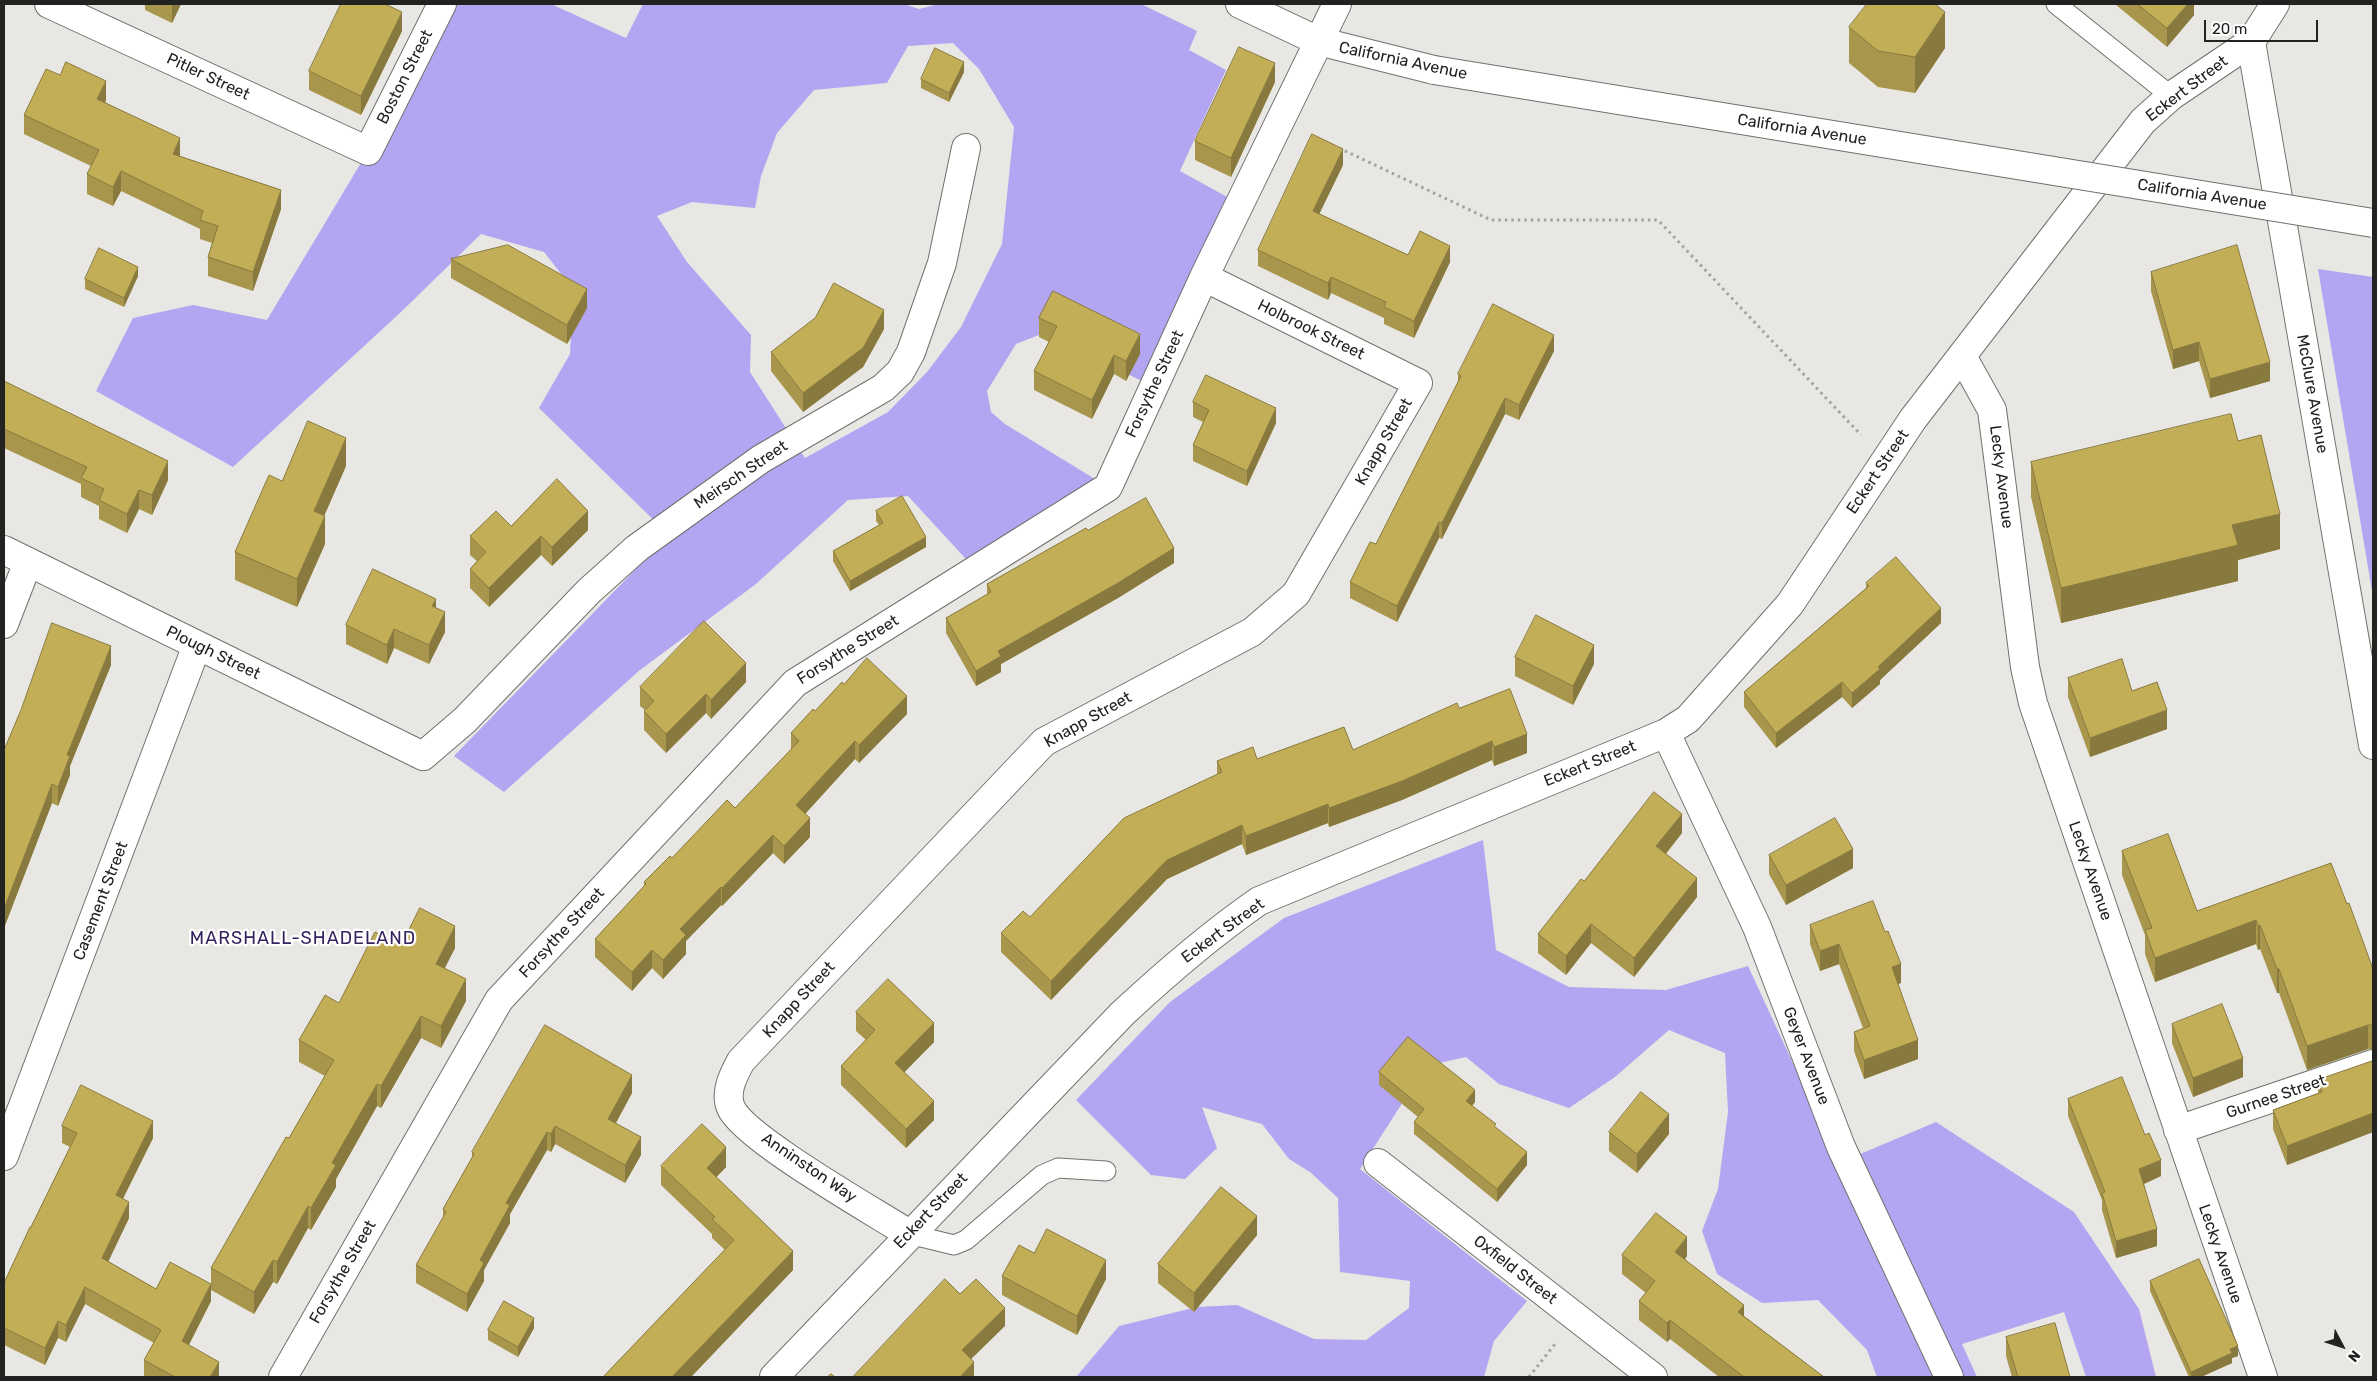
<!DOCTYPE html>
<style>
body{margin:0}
#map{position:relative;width:2377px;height:1381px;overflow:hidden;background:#e8e7e3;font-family:Rubik,sans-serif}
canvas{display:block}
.frame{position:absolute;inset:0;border:5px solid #222220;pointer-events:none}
.north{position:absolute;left:2317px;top:1321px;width:50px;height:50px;-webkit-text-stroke:4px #fff;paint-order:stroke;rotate:130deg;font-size:14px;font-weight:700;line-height:20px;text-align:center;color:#222220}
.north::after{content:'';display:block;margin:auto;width:18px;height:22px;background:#222220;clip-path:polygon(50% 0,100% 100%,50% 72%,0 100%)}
.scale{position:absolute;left:2204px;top:20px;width:114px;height:22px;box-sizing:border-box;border:2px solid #222220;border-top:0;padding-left:6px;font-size:15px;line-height:18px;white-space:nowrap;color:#222220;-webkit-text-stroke:4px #fff;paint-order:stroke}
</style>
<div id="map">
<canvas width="2377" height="1381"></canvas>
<div class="frame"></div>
<div class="north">N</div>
<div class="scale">20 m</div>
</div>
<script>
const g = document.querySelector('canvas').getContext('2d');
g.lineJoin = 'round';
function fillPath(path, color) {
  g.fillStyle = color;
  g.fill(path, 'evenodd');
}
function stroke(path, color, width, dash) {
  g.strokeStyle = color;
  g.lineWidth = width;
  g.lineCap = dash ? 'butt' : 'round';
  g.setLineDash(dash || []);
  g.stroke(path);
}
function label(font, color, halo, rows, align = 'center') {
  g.font = font + ' Rubik,sans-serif';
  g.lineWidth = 4.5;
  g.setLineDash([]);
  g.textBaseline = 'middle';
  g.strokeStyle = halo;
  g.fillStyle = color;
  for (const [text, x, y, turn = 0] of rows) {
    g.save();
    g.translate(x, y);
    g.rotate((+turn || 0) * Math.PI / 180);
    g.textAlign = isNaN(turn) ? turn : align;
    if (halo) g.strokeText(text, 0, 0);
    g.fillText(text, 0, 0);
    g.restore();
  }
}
const forest = new Path2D(`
 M 442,4 L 551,4 L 626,38 L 643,4 L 904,4 L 919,9 L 939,4 L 1141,4 L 1197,31 L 1189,50 L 1226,70 L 1180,171 L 1240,204 L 1154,387 L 1044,333 L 1016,344 L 987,391 L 991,412 L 1005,424 L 1108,487 L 976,570 L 908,496 L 848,500 L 756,584 L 640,670 L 504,792 L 454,756 L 669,535 L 539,408 L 570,354 L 573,289 L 544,252 L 481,234 L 401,312 L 233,467 L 96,391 L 133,318 L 193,305 L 267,320 L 368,151 ZM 953,43 L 979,69 L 1014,127 L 1002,244 L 961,327 L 927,372 L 888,412 L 805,458 L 750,372 L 751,335 L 687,262 L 657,216 L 692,202 L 755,208 L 761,176 L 777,133 L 814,90 L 887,83 L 908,46 Z
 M 2318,269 L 2373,277 L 2373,597 Z
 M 1483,840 L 1496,950 L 1569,987 L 1666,990 L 1748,966 L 1839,1163 L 1936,1122 L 2074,1212 L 2139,1309 L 2156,1377 L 2086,1377 L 2064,1312 L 1962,1344 L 1977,1377 L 1877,1377 L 1867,1350 L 1818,1300 L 1762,1303 L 1717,1274 L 1702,1231 L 1718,1189 L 1728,1112 L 1725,1053 L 1669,1030 L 1615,1077 L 1569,1108 L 1499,1084 L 1466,1057 L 1426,1066 L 1360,1169 L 1527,1301 L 1494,1341 L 1484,1377 L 1076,1377 L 1119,1326 L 1197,1307 L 1237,1305 L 1314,1339 L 1366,1340 L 1409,1308 L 1410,1281 L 1340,1272 L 1338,1198 L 1310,1172 L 1289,1159 L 1262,1124 L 1202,1107 L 1217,1148 L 1185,1179 L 1151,1175 L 1076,1100 L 1170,1002 L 1284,918 Z`);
const path = new Path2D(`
 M 1339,148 L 1491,220 L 1658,220 L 1861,435
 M 1529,1377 L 1555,1344`);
const service = new Path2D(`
 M 2056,4 L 2171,96
 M 909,1234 L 954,1245 L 966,1240 L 1042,1175 L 1058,1168 L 1106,1171`);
const minor = new Path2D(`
 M 49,4 L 368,151 L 442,4
 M 1962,356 L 1992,410 L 2025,667 L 2033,703 L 2263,1377
 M 4,550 L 423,756 L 465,720 L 589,591 L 637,548 L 761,459 L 883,388 L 900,372 L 911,352 L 942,263 L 966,148
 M 4,624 L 28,562
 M 1666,733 L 1757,927 L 1841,1147 L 1949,1377
 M 2178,1130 L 2373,1064
 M 4,1156 L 197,645
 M 1378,1163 L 1653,1377
 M 909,1234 C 875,1212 744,1138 731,1108 C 724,1092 734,1074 741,1061 L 1044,742 L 1252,632 L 1296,594 L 1418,383 L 1204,277
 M 283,1377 L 499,1000 L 795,683 L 1108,487 L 1204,277 L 1337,4
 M 774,1377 L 1122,1014 C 1166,973 1210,935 1259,901 L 1666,733 L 1688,719 L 1790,604 L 1913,419 L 2143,121 L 2171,96 L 2251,42`);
const tertiary = new Path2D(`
 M 1240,4 L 1318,41 L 1434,70
 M 2275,4 L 2251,42 L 2373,745`);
const tertiaryBridge = new Path2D(`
 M 1434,70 L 2373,223`);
const wall = new Path2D(`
 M 145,4 L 181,4 L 172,23 L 145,10 Z
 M 2115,4 L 2194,4 L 2194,15 L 2167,47 Z
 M 1849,27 L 1945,48 L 1915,93 L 1878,87 L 1849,63 Z
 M 402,31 L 361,115 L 309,90 L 309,71 Z
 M 964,72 L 949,102 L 921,88 L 921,79 Z
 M 1275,82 L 1231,177 L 1195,160 L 1195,141 Z
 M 106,100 L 105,102 L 180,157 L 281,209 L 253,291 L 208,276 L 208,257 L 212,243 L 200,239 L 200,229 L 121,191 L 113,206 L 87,194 L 87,174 L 91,166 L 24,134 L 24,115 Z
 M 1343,165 L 1319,214 L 1408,255 L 1450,262 L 1414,338 L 1384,324 L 1384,318 L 1331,293 L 1328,300 L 1258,266 L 1258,250 Z
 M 451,259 L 587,308 L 567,344 L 451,278 Z
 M 2151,272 L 2270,381 L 2210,398 L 2199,361 L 2173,369 L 2151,291 Z
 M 138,276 L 124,307 L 85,289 L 85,279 Z
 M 1039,318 L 1140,354 L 1126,381 L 1114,374 L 1092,419 L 1034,390 L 1034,371 L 1049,342 L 1039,337 Z
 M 884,329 L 863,367 L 803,412 L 771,371 L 771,352 Z
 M 1554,351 L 1519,420 L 1505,414 L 1442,539 L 1439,538 L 1397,622 L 1350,598 L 1350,582 L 1376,544 L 1458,383 L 1458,374 Z
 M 4,381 L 168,480 L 152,515 L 139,509 L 127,533 L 99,519 L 99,506 L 81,497 L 81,484 L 4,448 Z
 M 1193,402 L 1276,423 L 1247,486 L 1193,461 L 1193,445 L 1203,422 L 1193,417 Z
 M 2238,441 L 2280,549 L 2238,560 L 2238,581 L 2061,623 L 2031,497 L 2031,462 Z
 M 346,466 L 324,516 L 325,544 L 297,607 L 235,580 L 235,552 L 282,481 Z
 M 876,511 L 926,547 L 850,591 L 833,561 L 833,551 L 879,525 L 876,521 Z
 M 511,526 L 588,530 L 552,566 L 541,555 L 489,607 L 470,588 L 470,569 L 477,561 L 470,555 L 470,536 Z
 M 1088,530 L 1174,563 L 1118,598 L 1001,664 L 1001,672 L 976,686 L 946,633 L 946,618 L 987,595 L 987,584 Z
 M 1866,583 L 1941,623 L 1880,680 L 1880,684 L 1852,708 L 1842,697 L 1776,748 L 1744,707 L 1744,692 L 1866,588 Z
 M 436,608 L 445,632 L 429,664 L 394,648 L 387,664 L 346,644 L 346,625 Z
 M 1515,657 L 1594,664 L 1573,705 L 1515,676 Z
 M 111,665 L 70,766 L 70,775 L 58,806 L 52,803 L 4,928 L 4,750 Z
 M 2068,678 L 2132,691 L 2167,729 L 2090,757 L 2068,697 Z
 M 746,682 L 711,719 L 706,713 L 666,753 L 644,730 L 644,711 L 645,710 L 640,706 L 640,687 Z
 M 844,684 L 907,714 L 859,763 L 855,759 L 805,814 L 810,837 L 784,864 L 773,853 L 722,906 L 721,905 L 686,941 L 686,954 L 663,979 L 652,968 L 632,991 L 595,957 L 595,939 L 644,886 L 644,882 L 672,858 L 735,808 L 791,750 L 791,733 Z
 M 1459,708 L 1527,753 L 1494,766 L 1492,760 L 1402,800 L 1329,827 L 1328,823 L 1246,855 L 1242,844 L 1167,879 L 1051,1000 L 1001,952 L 1001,933 L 1030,917 L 1217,774 L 1217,761 L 1257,759 L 1353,750 Z
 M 1682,833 L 1666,854 L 1697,897 L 1634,977 L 1591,943 L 1566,975 L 1538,953 L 1538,934 L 1584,881 Z
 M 2122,851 L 2197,911 L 2347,904 L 2373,969 L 2373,1049 L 2368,1049 L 2307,1070 L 2279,993 L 2277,993 L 2260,949 L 2258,950 L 2256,944 L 2155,982 L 2145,954 L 2145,935 L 2122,875 Z
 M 1769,855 L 1853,868 L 1786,905 L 1769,874 Z
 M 1810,925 L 1901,983 L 1898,984 L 1918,1059 L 1864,1079 L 1854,1051 L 1854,1032 L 1863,1028 L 1839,964 L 1820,971 L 1810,944 Z
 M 401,945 L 455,948 L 444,968 L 466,1001 L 441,1048 L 421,1038 L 381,1108 L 377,1106 L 336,1179 L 336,1187 L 311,1230 L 308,1228 L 277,1284 L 273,1282 L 254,1314 L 211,1290 L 211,1301 L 189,1345 L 219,1377 L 144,1377 L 144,1360 L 154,1343 L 85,1304 L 66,1342 L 58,1338 L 45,1365 L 4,1345 L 4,1283 L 70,1147 L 62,1143 L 62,1126 L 153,1138 L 123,1199 L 129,1218 L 108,1261 L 156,1289 L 211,1284 L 211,1268 L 289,1138 L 325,1076 L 299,1062 L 299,1040 Z
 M 856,1012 L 934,1042 L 904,1072 L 934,1120 L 906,1148 L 841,1085 L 841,1066 L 866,1040 L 856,1031 Z
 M 2172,1024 L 2243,1077 L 2193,1097 L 2172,1043 Z
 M 2373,1061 L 2373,1132 L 2287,1165 L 2273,1129 L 2273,1110 L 2318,1093 L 2318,1080 Z
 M 1379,1072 L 1475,1102 L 1472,1106 L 1496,1128 L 1527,1165 L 1497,1202 L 1414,1134 L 1414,1122 L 1418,1117 L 1379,1085 Z
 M 632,1093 L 616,1123 L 641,1155 L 625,1183 L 555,1144 L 551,1152 L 547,1150 L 510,1214 L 510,1223 L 484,1270 L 484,1281 L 467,1312 L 416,1283 L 416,1265 L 443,1218 L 443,1209 L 472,1158 L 472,1152 Z
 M 2068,1099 L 2161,1176 L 2144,1184 L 2157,1246 L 2116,1258 L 2102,1210 L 2102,1200 L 2068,1116 Z
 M 1609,1132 L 1669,1134 L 1637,1173 L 1609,1151 Z
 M 661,1166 L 726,1167 L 716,1177 L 793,1270 L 691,1377 L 603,1377 L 725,1250 L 712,1238 L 712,1234 L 661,1185 Z
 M 1257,1235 L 1194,1312 L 1158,1283 L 1158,1264 Z
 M 1034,1253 L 1106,1279 L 1077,1335 L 1002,1295 L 1002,1276 Z
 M 1622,1255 L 1687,1256 L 1685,1259 L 1744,1316 L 1824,1377 L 1719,1377 L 1670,1339 L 1667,1342 L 1639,1320 L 1639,1301 L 1646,1293 L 1622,1274 Z
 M 2150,1281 L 2238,1356 L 2232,1358 L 2232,1363 L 2201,1377 L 2189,1377 L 2150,1291 Z
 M 534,1328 L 518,1357 L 488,1340 L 488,1330 Z
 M 2006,1337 L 2070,1377 L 2012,1377 L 2006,1356 Z`);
const shadedWall = new Path2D(`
 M 172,4 L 181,4 L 172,23 Z
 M 2188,4 L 2194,4 L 2194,15 L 2167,47 L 2167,28 Z
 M 402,12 L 402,31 L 361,115 L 361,96 Z
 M 1945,12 L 1945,48 L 1915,93 L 1915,57 Z
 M 964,62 L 964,72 L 949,102 L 949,93 Z
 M 1275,63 L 1275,82 L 1231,177 L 1231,158 Z
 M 106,81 L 106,100 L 97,118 L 97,99 Z
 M 180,138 L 180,158 L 173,154 Z
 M 1343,149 L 1343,165 L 1313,227 L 1313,211 Z
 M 121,171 L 121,191 L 113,206 L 113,187 Z
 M 281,190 L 281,209 L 253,291 L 253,272 Z
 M 1450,246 L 1450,262 L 1414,338 L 1414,321 Z
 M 138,267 L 138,276 L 124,307 L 124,298 Z
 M 1331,277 L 1331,293 L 1328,300 L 1328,283 Z
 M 587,289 L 587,308 L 567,344 L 567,325 Z
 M 884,310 L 884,329 L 863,367 L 803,412 L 803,393 Z
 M 1140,334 L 1140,354 L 1126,381 L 1126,361 Z
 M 1554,335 L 1554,351 L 1519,420 L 1519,405 Z
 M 2199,342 L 2199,361 L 2173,369 L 2173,350 Z
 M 1114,355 L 1114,374 L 1092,419 L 1092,400 Z
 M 2270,362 L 2270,381 L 2210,398 L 2210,379 Z
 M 1505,398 L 1505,414 L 1442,539 L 1442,523 Z
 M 1276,408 L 1276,423 L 1247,486 L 1247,471 Z
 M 346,438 L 346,466 L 314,539 L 314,511 Z
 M 168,461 L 168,480 L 152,515 L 152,495 Z
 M 139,490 L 139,509 L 127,533 L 127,514 Z
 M 588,511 L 588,530 L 552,566 L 552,547 Z
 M 2280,514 L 2280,549 L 2238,560 L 2238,581 L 2061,623 L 2061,588 L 2232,525 Z
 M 325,516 L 325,544 L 297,607 L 297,579 Z
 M 1439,522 L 1439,538 L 1397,622 L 1397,606 Z
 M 541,536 L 541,555 L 489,607 L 489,588 Z
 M 926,537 L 926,547 L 850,591 L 850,581 Z
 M 1174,548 L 1174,563 L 1118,598 L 1001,664 L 1001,672 L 976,686 L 976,671 L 998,651 Z
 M 436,599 L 436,618 L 432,606 Z
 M 1941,608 L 1941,623 L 1880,680 L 1880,684 L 1852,708 L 1852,693 L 1878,667 Z
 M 445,612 L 445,632 L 429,664 L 429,645 Z
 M 394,629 L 394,648 L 387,664 L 387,645 Z
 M 1594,645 L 1594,664 L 1573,705 L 1573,686 Z
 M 111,646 L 111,665 L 70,766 L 70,775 L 58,806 L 58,787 L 67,755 Z
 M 746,663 L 746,682 L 711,719 L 711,700 Z
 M 1842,682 L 1842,697 L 1776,748 L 1776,733 Z
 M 706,694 L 706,713 L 666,753 L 666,734 Z
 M 907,696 L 907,714 L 859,763 L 859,745 Z
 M 2167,710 L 2167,729 L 2090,757 L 2090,738 Z
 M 1527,734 L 1527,753 L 1494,766 L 1494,747 Z
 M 855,741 L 855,759 L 796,824 L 796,805 Z
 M 1492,741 L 1492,760 L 1402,800 L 1329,827 L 1329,808 Z
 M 52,784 L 52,803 L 4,928 L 4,909 Z
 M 1328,804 L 1328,823 L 1246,855 L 1246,836 Z
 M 1682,814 L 1682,833 L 1656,865 L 1656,846 Z
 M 810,818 L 810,837 L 784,864 L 784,846 Z
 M 1242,825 L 1242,844 L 1167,879 L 1051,1000 L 1051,981 L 1167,860 Z
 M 773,835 L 773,853 L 722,906 L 722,888 Z
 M 1853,849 L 1853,868 L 1786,905 L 1786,885 Z
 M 1697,878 L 1697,897 L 1634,977 L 1634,958 Z
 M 721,887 L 721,905 L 686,941 L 686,954 L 663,979 L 663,960 L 680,929 Z
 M 2256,920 L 2256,944 L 2155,982 L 2155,958 Z
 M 1591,924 L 1591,943 L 1566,975 L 1566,956 Z
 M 2260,925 L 2260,949 L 2258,950 L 2258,926 Z
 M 455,926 L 455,948 L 436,986 L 436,964 Z
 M 1839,944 L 1839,964 L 1820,971 L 1820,951 Z
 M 652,950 L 652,968 L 632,991 L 632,972 Z
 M 1901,964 L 1901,983 L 1892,986 L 1892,967 Z
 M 2277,969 L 2279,969 L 2279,993 L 2277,993 Z
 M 466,979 L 466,1001 L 441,1048 L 441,1026 Z
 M 421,1016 L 421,1038 L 381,1108 L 381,1086 Z
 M 934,1023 L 934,1042 L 895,1082 L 895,1063 Z
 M 2368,1025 L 2368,1049 L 2307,1070 L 2307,1046 Z
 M 1918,1040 L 1918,1059 L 1864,1079 L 1864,1060 Z
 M 2243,1058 L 2243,1077 L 2193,1097 L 2193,1078 Z
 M 632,1075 L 632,1093 L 608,1137 L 608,1119 Z
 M 377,1084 L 377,1106 L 336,1179 L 336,1187 L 311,1230 L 311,1208 L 332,1163 Z
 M 1475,1090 L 1475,1102 L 1466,1113 L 1466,1101 Z
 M 934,1101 L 934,1120 L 906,1148 L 906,1129 Z
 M 2373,1113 L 2373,1132 L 2287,1165 L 2287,1146 Z
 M 1669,1114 L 1669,1134 L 1637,1173 L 1637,1154 Z
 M 153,1121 L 153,1138 L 116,1212 L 116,1195 Z
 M 555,1126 L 555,1144 L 551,1152 L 551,1134 Z
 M 547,1132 L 547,1150 L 510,1214 L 510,1223 L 484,1270 L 484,1281 L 467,1312 L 467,1294 L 480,1260 L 506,1203 Z
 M 641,1137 L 641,1155 L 625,1183 L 625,1165 Z
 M 726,1147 L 726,1167 L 707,1187 L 707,1168 Z
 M 1527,1152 L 1527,1165 L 1497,1202 L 1497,1189 Z
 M 2161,1160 L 2161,1176 L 2139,1186 L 2139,1169 Z
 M 129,1202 L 129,1218 L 102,1275 L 102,1258 Z
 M 308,1206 L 308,1228 L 277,1284 L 277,1262 Z
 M 1257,1216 L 1257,1235 L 1194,1312 L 1194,1293 Z
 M 2157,1229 L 2157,1246 L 2116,1258 L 2116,1241 Z
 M 1687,1237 L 1687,1256 L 1675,1271 L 1675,1252 Z
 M 793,1251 L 793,1270 L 691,1377 L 672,1377 Z
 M 273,1260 L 273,1282 L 254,1314 L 254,1292 Z
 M 1106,1260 L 1106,1279 L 1077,1335 L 1077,1316 Z
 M 211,1284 L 211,1301 L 182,1358 L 182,1341 Z
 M 85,1287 L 85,1304 L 66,1342 L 66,1325 Z
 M 1744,1305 L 1744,1324 L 1738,1312 Z
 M 1005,1308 L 1005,1326 L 962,1368 L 962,1350 Z
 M 534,1318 L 534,1328 L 518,1357 L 518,1347 Z
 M 1670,1320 L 1670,1339 L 1667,1342 L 1667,1323 Z
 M 58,1321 L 58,1338 L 45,1365 L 45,1348 Z
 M 2238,1346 L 2238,1356 L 2232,1358 L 2232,1363 L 2201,1377 L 2191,1377 L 2191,1372 L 2230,1349 Z
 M 219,1362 L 219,1377 L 210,1377 Z
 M 974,1362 L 974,1377 L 960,1377 Z`);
const building = new Path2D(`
 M 341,4 L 385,4 L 402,12 L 361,96 L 309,71 Z
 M 1867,4 L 1935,4 L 1945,12 L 1915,57 L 1878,51 L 1849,27 Z
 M 2138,4 L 2188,4 L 2167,28 Z
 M 1239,47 L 1275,63 L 1231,158 L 1195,141 Z
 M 935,48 L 964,62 L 949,93 L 921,79 Z
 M 66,62 L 106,81 L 97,99 L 180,138 L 173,154 L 281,190 L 253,272 L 208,257 L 218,226 L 200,220 L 203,211 L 121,171 L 113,187 L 87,174 L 99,150 L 24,115 L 46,69 L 60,75 Z
 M 1312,134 L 1343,149 L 1313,211 L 1408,255 L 1420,231 L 1450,246 L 1414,321 L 1384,307 L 1386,302 L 1331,277 L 1328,283 L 1258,250 Z
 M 508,245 L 587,289 L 567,325 L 451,259 Z
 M 2237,245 L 2270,362 L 2210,379 L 2199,342 L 2173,350 L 2151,272 Z
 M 99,248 L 138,267 L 124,298 L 85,279 Z
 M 834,283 L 884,310 L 863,348 L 803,393 L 771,352 L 815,318 Z
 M 1053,291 L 1140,334 L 1126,361 L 1114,355 L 1092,400 L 1034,371 L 1057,326 L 1039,318 Z
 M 1493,304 L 1554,335 L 1519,405 L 1505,398 L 1442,523 L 1439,522 L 1397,606 L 1350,582 L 1370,542 L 1376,544 L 1461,376 L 1458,374 Z
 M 1206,375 L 1276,408 L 1247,471 L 1193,445 L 1209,410 L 1193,402 Z
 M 4,381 L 168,461 L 152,495 L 139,490 L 127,514 L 99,500 L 104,489 L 81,478 L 87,467 L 4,429 Z
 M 2231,414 L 2238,441 L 2261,435 L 2280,514 L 2232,525 L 2238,545 L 2061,588 L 2031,462 Z
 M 308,421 L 346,438 L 314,511 L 325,516 L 297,579 L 235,552 L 269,475 L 282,481 Z
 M 557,479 L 588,511 L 552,547 L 541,536 L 489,588 L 470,569 L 486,552 L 470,536 L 496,511 L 511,526 Z
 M 902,496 L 926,537 L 850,581 L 833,551 L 883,523 L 876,511 Z
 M 1146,498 L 1174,548 L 1118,583 L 998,651 L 1001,656 L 976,671 L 946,618 L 991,592 L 987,584 L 1086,528 L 1088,530 Z
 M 1896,557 L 1941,608 L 1878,667 L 1880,669 L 1852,693 L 1842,682 L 1776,733 L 1744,692 L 1869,586 L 1866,583 Z
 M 373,569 L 436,599 L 432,606 L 445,612 L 429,645 L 394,629 L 387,645 L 346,625 Z
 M 1536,615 L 1594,645 L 1573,686 L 1515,657 Z
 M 704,621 L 746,663 L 711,700 L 706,694 L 666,734 L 644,711 L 654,701 L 640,687 Z
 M 52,623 L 111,646 L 67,755 L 70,756 L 58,787 L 52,784 L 4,909 L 4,750 L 21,710 Z
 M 867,658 L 907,696 L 859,745 L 855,741 L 796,805 L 810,818 L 784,846 L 773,835 L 722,888 L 721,887 L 680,929 L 686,935 L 663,960 L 652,950 L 632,972 L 595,939 L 646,884 L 644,882 L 670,856 L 672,858 L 727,800 L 735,808 L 799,741 L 791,733 L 813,709 L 815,711 L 842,682 L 844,684 Z
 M 2122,659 L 2132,691 L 2157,682 L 2167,710 L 2090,738 L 2068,678 Z
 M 1510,689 L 1527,734 L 1494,747 L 1492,741 L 1402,781 L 1329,808 L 1328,804 L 1246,836 L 1242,825 L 1167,860 L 1051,981 L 1001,933 L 1023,911 L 1030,917 L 1124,818 L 1222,772 L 1217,761 L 1253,747 L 1257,759 L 1344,727 L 1353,750 L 1457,703 L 1459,708 Z
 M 1654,792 L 1682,814 L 1656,846 L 1697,878 L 1634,958 L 1591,924 L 1566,956 L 1538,934 L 1581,879 L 1584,881 Z
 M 1835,818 L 1853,849 L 1786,885 L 1769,855 Z
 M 2168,834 L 2197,911 L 2331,863 L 2347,904 L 2349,903 L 2373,969 L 2373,1025 L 2368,1025 L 2307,1046 L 2279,969 L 2277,969 L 2260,925 L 2258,926 L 2256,920 L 2155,958 L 2145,930 L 2152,928 L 2122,851 Z
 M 1873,901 L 1885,932 L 1888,931 L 1901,964 L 1892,967 L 1918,1040 L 1864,1060 L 1854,1032 L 1870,1026 L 1839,944 L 1820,951 L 1810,925 Z
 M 420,908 L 455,926 L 436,964 L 466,979 L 441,1026 L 421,1016 L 381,1086 L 377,1084 L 332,1163 L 336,1165 L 311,1208 L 308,1206 L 277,1262 L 273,1260 L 254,1292 L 211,1268 L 286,1137 L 289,1138 L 334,1060 L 299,1040 L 325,995 L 339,1003 L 375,932 L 401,945 Z
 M 888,979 L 934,1023 L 895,1063 L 934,1101 L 906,1129 L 841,1066 L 875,1030 L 856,1012 Z
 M 2222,1004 L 2243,1058 L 2193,1078 L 2172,1024 Z
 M 545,1025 L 632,1075 L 608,1119 L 641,1137 L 625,1165 L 555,1126 L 551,1134 L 547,1132 L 506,1203 L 510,1205 L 480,1260 L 484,1263 L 467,1294 L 416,1265 L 446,1212 L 443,1209 L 474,1154 L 472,1152 Z
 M 1408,1037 L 1475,1090 L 1466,1101 L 1496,1124 L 1494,1126 L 1527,1152 L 1497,1189 L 1414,1122 L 1424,1109 L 1379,1072 Z
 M 2373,1061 L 2373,1113 L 2287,1146 L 2273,1110 L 2322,1092 L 2318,1080 Z
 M 2122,1077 L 2145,1135 L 2149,1133 L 2161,1160 L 2139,1169 L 2157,1229 L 2116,1241 L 2102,1193 L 2105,1192 L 2068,1099 Z
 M 81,1085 L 153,1121 L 116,1195 L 129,1202 L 102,1258 L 156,1289 L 170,1262 L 211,1284 L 182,1341 L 219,1362 L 210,1377 L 175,1377 L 144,1360 L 161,1330 L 85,1287 L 66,1325 L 58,1321 L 45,1348 L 4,1328 L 4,1283 L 30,1227 L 31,1227 L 77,1133 L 62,1126 Z
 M 1641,1092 L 1669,1114 L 1637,1154 L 1609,1132 Z
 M 702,1124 L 726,1147 L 707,1168 L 793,1251 L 672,1377 L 603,1377 L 734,1240 L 712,1219 L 715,1217 L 661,1166 Z
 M 1221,1187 L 1257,1216 L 1194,1293 L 1158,1264 Z
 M 1656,1213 L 1687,1237 L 1675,1252 L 1744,1305 L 1738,1312 L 1824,1377 L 1744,1377 L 1670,1320 L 1667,1323 L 1639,1301 L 1655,1281 L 1622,1255 Z
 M 1047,1229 L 1106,1260 L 1077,1316 L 1002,1276 L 1019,1245 L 1034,1253 Z
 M 2199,1259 L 2238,1346 L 2230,1349 L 2232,1353 L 2191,1372 L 2150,1281 Z
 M 945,1279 L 960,1294 L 976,1279 L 1005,1308 L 962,1350 L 974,1362 L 960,1377 L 853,1377 Z
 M 504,1301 L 534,1318 L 518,1347 L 488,1330 Z
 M 2055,1323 L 2070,1377 L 2018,1377 L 2006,1337 Z
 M 831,1374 L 835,1377 L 828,1377 Z`);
const streetNames = [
 ["California Avenue",1403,61,12],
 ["Pitler Street",208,77,25],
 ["Boston Street",405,77,-63],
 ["Eckert Street",2187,89,-37],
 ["California Avenue",1802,130,9],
 ["California Avenue",2202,195,9],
 ["Holbrook Street",1311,330,26],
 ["Forsythe Street",1155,384,-65],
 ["McClure Avenue",2312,394,80],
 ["Knapp Street",1384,442,-60],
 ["Eckert Street",1878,472,-56],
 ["Meirsch Street",741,475,-34],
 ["Lecky Avenue",2001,477,83],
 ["Forsythe Street",848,650,-32],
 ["Plough Street",213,653,26],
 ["Knapp Street",1088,720,-29],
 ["Eckert Street",1590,764,-22],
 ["Lecky Avenue",2090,871,71],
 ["Casement Street",101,901,-69],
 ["Eckert Street",1223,931,-36],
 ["Forsythe Street",562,933,-47],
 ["Knapp Street",799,1000,-47],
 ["Geyer Avenue",1806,1056,69],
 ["Gurnee Street",2276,1097,-19],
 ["Anninston Way",809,1168,34],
 ["Eckert Street",931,1211,-46],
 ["Lecky Avenue",2220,1254,71],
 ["Oxfield Street",1515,1270,38],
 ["Forsythe Street",343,1272,-60]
];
const neighbourhoodNames = [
 ["MARSHALL-SHADELAND",303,939]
];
fillPath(forest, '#b4a5f2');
stroke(service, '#72716e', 21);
stroke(minor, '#72716e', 30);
stroke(tertiary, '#72716e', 30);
stroke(path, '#a3a29f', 3, [2.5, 4]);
stroke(service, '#fff', 19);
stroke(minor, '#fff', 28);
stroke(tertiary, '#fff', 28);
stroke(tertiaryBridge, '#72716e', 30, []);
stroke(tertiaryBridge, '#fff', 28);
fillPath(wall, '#a8964c');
fillPath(shadedWall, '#887a3e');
fillPath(building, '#c3ae58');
stroke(building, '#887a3e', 1);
label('16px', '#222220', '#fff', streetNames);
g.letterSpacing = '1px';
label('18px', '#34235e', '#fff', neighbourhoodNames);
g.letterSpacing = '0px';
</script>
